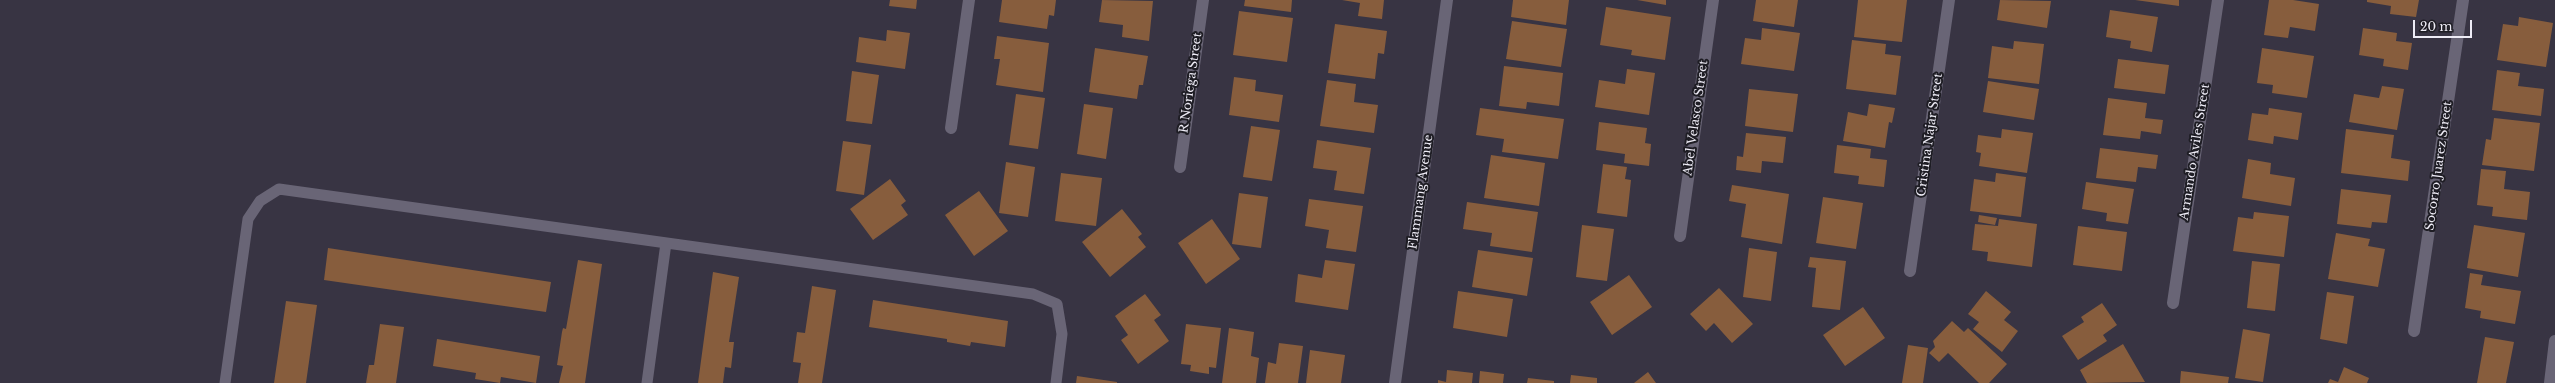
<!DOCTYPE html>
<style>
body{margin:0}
#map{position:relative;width:2555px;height:383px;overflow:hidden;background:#383443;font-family:"Libre Baskerville",serif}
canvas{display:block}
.scale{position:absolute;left:2413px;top:20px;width:59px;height:18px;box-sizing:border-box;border:2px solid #eeecf6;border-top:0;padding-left:5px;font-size:12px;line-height:14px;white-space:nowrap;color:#eeecf6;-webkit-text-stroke:3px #1e1d24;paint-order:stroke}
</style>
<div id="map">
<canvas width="2555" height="383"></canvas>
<div class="scale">20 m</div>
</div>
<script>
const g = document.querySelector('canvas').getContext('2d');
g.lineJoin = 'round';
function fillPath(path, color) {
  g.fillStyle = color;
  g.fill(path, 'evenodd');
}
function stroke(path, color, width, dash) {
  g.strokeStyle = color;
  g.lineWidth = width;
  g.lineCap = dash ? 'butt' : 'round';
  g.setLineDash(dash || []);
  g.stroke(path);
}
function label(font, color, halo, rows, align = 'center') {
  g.font = font + ' "Libre Baskerville",serif';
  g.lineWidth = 4;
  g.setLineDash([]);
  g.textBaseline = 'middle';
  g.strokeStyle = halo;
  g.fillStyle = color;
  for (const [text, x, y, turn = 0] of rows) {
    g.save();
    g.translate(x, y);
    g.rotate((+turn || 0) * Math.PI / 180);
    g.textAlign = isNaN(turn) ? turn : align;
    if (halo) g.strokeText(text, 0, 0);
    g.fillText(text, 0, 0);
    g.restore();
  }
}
const building = new Path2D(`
 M 890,0 L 917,0 L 916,9 L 889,6 Z
 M 1002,0 L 1056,0 L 1054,16 L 1049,15 L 1047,29 L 999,22 Z
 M 1102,0 L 1153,1 L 1149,41 L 1122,37 L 1123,25 L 1099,22 Z
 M 1245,0 L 1292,0 L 1291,12 L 1244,6 Z
 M 1342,0 L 1384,0 L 1382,19 L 1358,16 L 1360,3 Z
 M 1513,0 L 1569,0 L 1566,25 L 1511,17 Z
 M 1637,0 L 1666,0 L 1666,5 Z
 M 1756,0 L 1798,0 L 1794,27 L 1753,21 Z
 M 1858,0 L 1907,0 L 1902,42 L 1854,37 Z
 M 2000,0 L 2051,1 L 2047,28 L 1997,20 Z
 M 2135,0 L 2179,0 L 2179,6 Z
 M 2269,0 L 2293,0 L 2319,4 L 2315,31 L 2290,27 L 2288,38 L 2264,35 Z
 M 2367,0 L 2419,0 L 2416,17 L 2390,14 L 2391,6 L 2367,2 Z
 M 1606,7 L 1671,17 L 1665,60 L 1631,55 L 1632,50 L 1600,45 Z
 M 2110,10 L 2158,17 L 2152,52 L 2130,48 L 2131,41 L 2106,37 Z
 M 1239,11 L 1293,18 L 1287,62 L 1233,55 Z
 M 2519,17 L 2553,23 L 2546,67 L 2497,60 L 2503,24 L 2518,26 Z
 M 1512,21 L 1567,29 L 1561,67 L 1506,59 Z
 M 1335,24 L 1387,31 L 1384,54 L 1378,53 L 1375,79 L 1328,73 Z
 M 1762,28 L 1800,33 L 1794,71 L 1741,64 L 1745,38 L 1761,40 Z
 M 2363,28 L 2397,33 L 2396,41 L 2412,43 L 2408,70 L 2383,66 L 2384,59 L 2359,55 Z
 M 887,30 L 910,33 L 905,69 L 856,62 L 859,37 L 886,41 Z
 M 997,36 L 1049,43 L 1043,92 L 996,85 L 1000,59 L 994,59 Z
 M 1852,40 L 1886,44 L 1885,54 L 1901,56 L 1896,95 L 1846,89 Z
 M 2014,41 L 2044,44 L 2039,84 L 1988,78 L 1992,46 L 2013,49 Z
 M 1095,48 L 1148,56 L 1143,85 L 1139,85 L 1137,99 L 1089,92 Z
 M 2262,48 L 2314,56 L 2307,98 L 2272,93 L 2273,85 L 2257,83 Z
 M 2118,59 L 2169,65 L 2165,94 L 2114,88 Z
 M 1504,66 L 1563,73 L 1559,106 L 1527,102 L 1526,109 L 1499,106 Z
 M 1627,69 L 1655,73 L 1649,115 L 1595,107 L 1599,80 L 1625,84 Z
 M 2497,70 L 2520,73 L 2518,86 L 2544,89 L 2541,116 L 2492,110 Z
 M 852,71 L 879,75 L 872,124 L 846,121 Z
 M 1234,77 L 1256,80 L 1255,91 L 1283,95 L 1279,122 L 1229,115 Z
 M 1327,80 L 1356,84 L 1354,102 L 1378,105 L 1374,133 L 1320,126 Z
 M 1988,81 L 2039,89 L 2034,120 L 1983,112 Z
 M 2382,86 L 2404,89 L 2397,130 L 2349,122 L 2354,94 L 2379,98 Z
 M 1749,89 L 1798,94 L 1793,132 L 1745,126 Z
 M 1016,94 L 1045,98 L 1038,149 L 1009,145 Z
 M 2108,98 L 2147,103 L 2145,118 L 2163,120 L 2161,134 L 2141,131 L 2140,139 L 2103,135 Z
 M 1084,104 L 1113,108 L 1106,159 L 1077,154 Z
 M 1869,104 L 1895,108 L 1892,123 L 1889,122 L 1885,148 L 1843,141 L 1848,112 L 1867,116 Z
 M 1480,108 L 1564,119 L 1558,159 L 1502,152 L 1504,139 L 1476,135 Z
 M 2269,108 L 2302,113 L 2298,140 L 2274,136 L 2273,144 L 2248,140 L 2252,113 L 2268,115 Z
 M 2494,118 L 2540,123 L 2534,171 L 2482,165 L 2486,139 L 2491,140 Z
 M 1599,122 L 1647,128 L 1645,143 L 1651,144 L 1649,166 L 1624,163 L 1625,154 L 1596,150 Z
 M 1251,126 L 1280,130 L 1272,181 L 1243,177 Z
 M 2002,129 L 2033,133 L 2027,173 L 1979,166 L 1981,153 L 1976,152 L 1978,135 L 2001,138 Z
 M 2346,129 L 2394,135 L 2391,158 L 2410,161 L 2408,181 L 2341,173 Z
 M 1746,133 L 1786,137 L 1783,163 L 1762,161 L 1761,173 L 1736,170 L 1737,156 L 1743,157 Z
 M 1317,140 L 1371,148 L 1364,194 L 1334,190 L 1337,171 L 1313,168 Z
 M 843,141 L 871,145 L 864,195 L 836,191 Z
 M 1837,145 L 1871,149 L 1870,158 L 1887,160 L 1884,187 L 1858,184 L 1859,176 L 1834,173 Z
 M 2100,148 L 2158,155 L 2156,169 L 2138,167 L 2136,182 L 2096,178 Z
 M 1491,155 L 1545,163 L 1539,206 L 1484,198 Z
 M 2248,159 L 2271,163 L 2270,174 L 2295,178 L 2291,206 L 2242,198 Z
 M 1006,162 L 1035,167 L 1028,217 L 999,213 Z
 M 1603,164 L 1627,167 L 1625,179 L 1631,180 L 1627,217 L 1597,213 Z
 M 2481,169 L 2506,171 L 2504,189 L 2530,192 L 2527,220 L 2492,216 L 2493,207 L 2477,205 Z
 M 1061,173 L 1102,178 L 1096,226 L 1055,221 Z
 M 1996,173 L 2026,177 L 2021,217 L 1970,211 L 1974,179 L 1995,182 Z
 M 890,179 L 906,201 L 901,205 L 908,215 L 873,240 L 850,209 Z
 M 2086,182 L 2134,189 L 2128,224 L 2106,221 L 2107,213 L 2082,209 Z
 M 1732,185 L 1789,194 L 1782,244 L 1741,237 L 1746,204 L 1729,201 Z
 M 2341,189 L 2391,195 L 2387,223 L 2372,222 L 2371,228 L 2337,224 Z
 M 979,191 L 1008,231 L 974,256 L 945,215 Z
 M 1239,193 L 1268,197 L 1261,248 L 1232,244 Z
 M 1823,197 L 1863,203 L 1856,249 L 1816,243 Z
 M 1309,199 L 1363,206 L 1356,252 L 1326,248 L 1329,230 L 1305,226 Z
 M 1467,202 L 1538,212 L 1532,252 L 1490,246 L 1492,233 L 1463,229 Z
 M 1122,209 L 1142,234 L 1138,237 L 1146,247 L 1110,277 L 1082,242 Z
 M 2254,212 L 2289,216 L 2284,257 L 2233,251 L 2238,217 L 2253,219 Z
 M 1979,215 L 1997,218 L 1995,225 L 1978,222 Z
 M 1212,219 L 1240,259 L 1206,284 L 1178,243 Z
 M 1999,219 L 2037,224 L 2032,267 L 1987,261 L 1988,252 L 1972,250 L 1975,224 L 1998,226 Z
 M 1582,225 L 1614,229 L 1607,281 L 1576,277 Z
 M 2474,225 L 2525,233 L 2518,277 L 2467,268 Z
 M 2078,226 L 2127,232 L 2122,271 L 2073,265 Z
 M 2336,233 L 2370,239 L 2368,246 L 2385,249 L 2378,287 L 2328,279 Z
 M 328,248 L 551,282 L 546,312 L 324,280 Z
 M 1749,248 L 1777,252 L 1771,301 L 1743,297 Z
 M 1478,250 L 1533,258 L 1527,296 L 1472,287 Z
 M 1810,257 L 1846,261 L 1840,310 L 1812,307 L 1816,268 L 1808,267 Z
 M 578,260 L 602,264 L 585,383 L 559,383 L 563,366 L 557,365 L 562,332 L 563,328 L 566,329 Z
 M 1325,260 L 1355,264 L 1348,310 L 1295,302 L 1298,274 L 1322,278 Z
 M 2252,261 L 2280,264 L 2275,311 L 2247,308 Z
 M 713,272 L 739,277 L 729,342 L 734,342 L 731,368 L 725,367 L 723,383 L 698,383 Z
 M 2470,273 L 2483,275 L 2481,285 L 2521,291 L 2515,324 L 2480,318 L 2481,311 L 2465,308 Z
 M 1629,275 L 1652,307 L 1612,335 L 1590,302 Z
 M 812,286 L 836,290 L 822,383 L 798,383 L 801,363 L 793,362 L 797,332 L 805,333 Z
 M 1719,288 L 1753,324 L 1732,343 L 1714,323 L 1706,331 L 1690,314 Z
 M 1458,291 L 1513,299 L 1507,337 L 1453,328 Z
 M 1986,291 L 2011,312 L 2004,320 L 2018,331 L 2002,352 L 1973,329 L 1979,322 L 1968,314 Z
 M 2327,292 L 2354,296 L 2347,344 L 2320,339 Z
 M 1145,294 L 1161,315 L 1154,320 L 1169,341 L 1138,364 L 1121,340 L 1128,335 L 1115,316 Z
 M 873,300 L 1008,321 L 1005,347 L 971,342 L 970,346 L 947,342 L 947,339 L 869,327 Z
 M 286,301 L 317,305 L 306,383 L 274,383 Z
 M 2102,303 L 2117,325 L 2103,335 L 2107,341 L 2078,360 L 2062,336 L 2084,322 L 2081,317 Z
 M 1863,307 L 1885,338 L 1845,366 L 1823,335 Z
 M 1952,321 L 1964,332 L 1968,328 L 2007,364 L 1989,383 L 1979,383 L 1948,353 L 1939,362 L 1929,353 L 1935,347 L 1933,341 Z
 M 380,324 L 404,327 L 396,383 L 366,383 L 369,365 L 374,365 Z
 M 1186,324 L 1221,328 L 1216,368 L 1209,367 L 1209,374 L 1190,371 L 1191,365 L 1181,364 Z
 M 1229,328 L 1254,332 L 1251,356 L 1259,358 L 1256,383 L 1222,383 Z
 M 2243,329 L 2270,334 L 2263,382 L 2235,378 Z
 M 2485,337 L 2514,342 L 2506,383 L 2477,383 Z
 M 437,339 L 540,356 L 536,383 L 501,377 L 500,383 L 475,379 L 476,373 L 433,366 Z
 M 1279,343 L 1303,346 L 1298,383 L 1265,383 L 1268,362 L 1276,364 Z
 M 2123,344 L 2145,382 L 2087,383 L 2080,370 Z
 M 1908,345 L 1928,348 L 1923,383 L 1902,383 Z
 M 1310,350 L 1345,355 L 1341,383 L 1306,383 Z
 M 2344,367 L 2369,378 L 2367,383 L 2328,383 L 2330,379 L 2338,382 Z
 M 1447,370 L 1473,373 L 1472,383 L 1438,383 L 1438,380 L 1446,382 Z
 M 1480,371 L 1504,374 L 1503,383 L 1479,383 Z
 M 2181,371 L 2229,377 L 2228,383 L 2180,383 Z
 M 1648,372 L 1656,383 L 1634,383 Z
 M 1571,375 L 1597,378 L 1597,383 L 1570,383 Z
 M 1077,376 L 1117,382 L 1117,383 L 1076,383 Z
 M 1528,378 L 1554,381 L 1554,383 L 1527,383 Z`);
const lane = new Path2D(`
 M 225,383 L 248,219 L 260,201 L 279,189 L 1033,294 L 1057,304 L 1062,334 L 1056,383
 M 647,383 L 666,243`);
const street = new Path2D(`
 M 951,128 L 969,0
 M 1180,167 L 1203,0
 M 1680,236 L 1713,0
 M 1910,271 L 1949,0
 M 2173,303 L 2218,0
 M 2414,331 L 2463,0
 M 1395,383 L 1447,0
 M 2550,383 L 2555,341`);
const streetNames = [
 ["R Noriega Street",1191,83,-82],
 ["Abel Velasco Street",1696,118,-82],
 ["Cristina Najar Street",1930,135,-82],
 ["Armando Aviles Street",2195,152,-81],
 ["Socorro Juarez Street",2439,166,-82],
 ["Flammang Avenue",1421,192,-82]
];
fillPath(building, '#875d3d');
stroke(lane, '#696576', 11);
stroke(street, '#696576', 12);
label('12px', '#eeecf6', '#1e1d24', streetNames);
</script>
